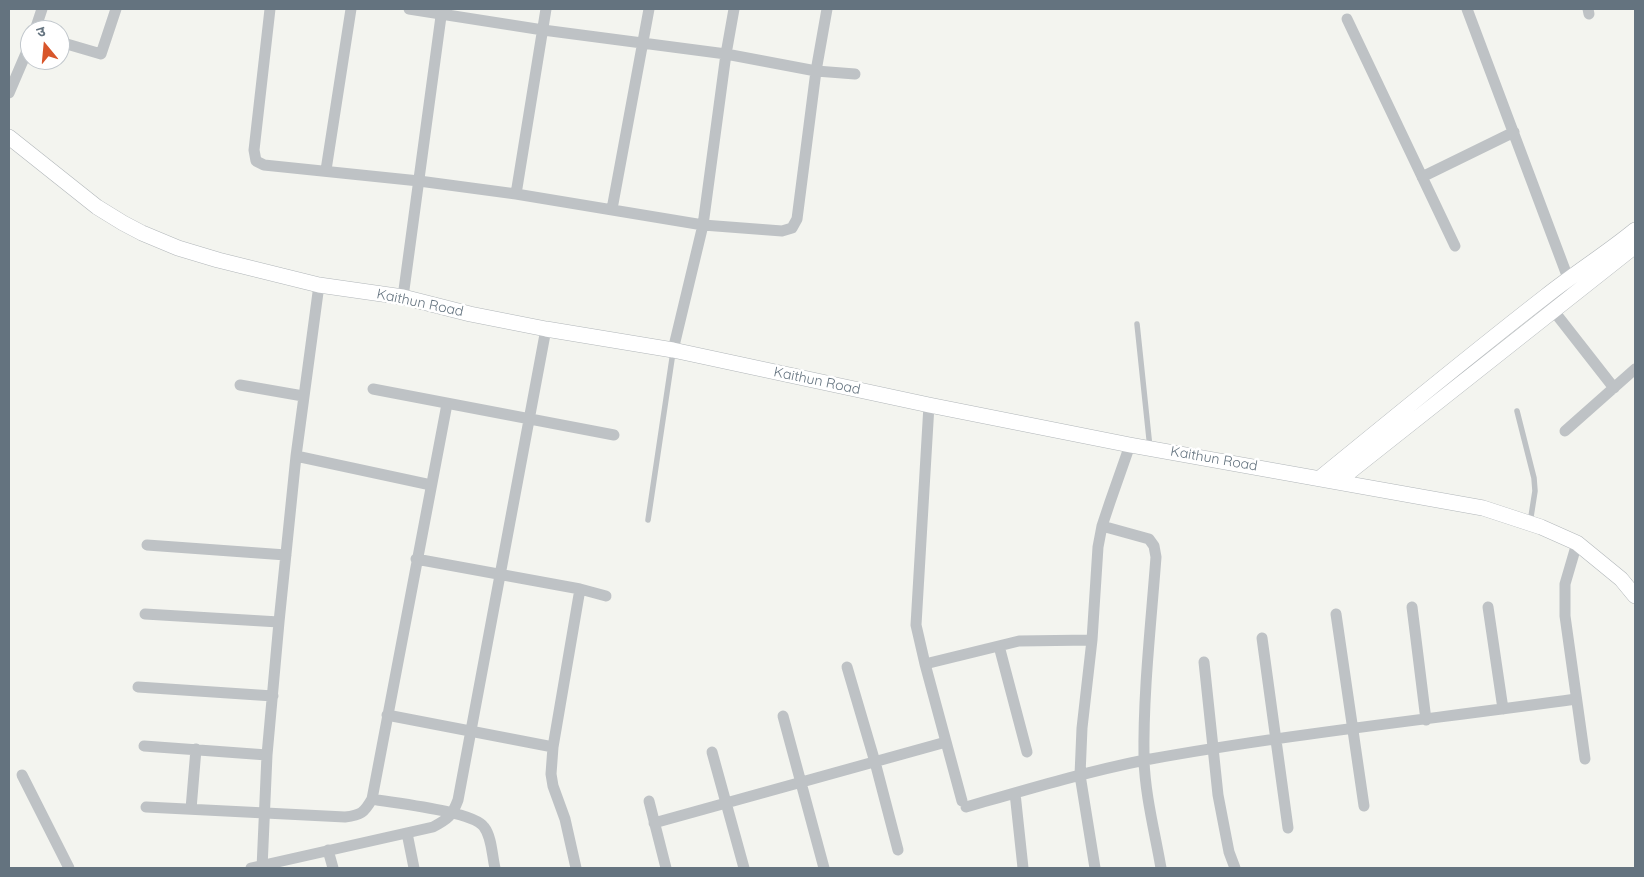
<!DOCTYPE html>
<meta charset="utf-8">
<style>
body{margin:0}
#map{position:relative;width:1644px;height:877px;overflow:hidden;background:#f3f4ef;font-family:Quicksand,"Noto Sans Devanagari",sans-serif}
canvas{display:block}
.frame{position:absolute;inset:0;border:10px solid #64737f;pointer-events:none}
.north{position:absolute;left:20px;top:20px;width:50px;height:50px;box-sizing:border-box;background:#fff;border:1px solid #c1c7cc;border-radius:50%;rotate:343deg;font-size:14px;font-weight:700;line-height:20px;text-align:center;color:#64737f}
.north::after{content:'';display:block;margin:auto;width:18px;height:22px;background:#d8562b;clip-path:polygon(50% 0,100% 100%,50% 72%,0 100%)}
</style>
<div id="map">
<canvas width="1644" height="877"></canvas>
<div class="frame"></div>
<div class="north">उ</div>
</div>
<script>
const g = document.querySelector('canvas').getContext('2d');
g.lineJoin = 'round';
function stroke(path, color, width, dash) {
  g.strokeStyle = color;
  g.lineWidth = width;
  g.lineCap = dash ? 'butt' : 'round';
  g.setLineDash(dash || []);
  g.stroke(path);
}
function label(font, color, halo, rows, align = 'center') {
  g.font = font + ' Quicksand,sans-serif';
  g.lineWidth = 5;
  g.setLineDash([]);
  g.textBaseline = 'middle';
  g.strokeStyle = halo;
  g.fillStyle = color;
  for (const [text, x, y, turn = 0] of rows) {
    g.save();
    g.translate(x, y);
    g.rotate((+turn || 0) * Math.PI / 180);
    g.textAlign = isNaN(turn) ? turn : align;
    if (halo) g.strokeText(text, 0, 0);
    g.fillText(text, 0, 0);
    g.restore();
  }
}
const lane = new Path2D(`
 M 1137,324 L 1150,448
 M 1517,411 L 1534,478 L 1535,491 L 1530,523
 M 648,520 L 673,352`);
const street = new Path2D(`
 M 270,9 L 254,150 L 256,161 L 264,165 L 419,181 L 516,194 L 703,225 L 782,231 L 792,228 L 797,219 L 816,71 L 827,9
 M 409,9 L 543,30 L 726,54 L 816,71 L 855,74
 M 1467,9 L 1571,286
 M 1588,9 L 1589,14
 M 1347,19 L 1455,246
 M 35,30 L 42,9
 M 60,42 L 101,54 L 116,9
 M 9,93 L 30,44
 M 326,170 L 351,9
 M 1422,177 L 1514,132
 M 516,194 L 546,9
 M 612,209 L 649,9
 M 403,297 L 442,9
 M 1553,310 L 1614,388
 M 673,350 L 703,225 L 726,54 L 734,9
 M 240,385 L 303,396
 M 373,389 L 614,435
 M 929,405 L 916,625 L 925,664 L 962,801
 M 1565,431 L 1635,369
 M 296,456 L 431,485
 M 1102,526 L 1149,539 L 1154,546 L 1156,557 C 1151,624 1143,692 1144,759 C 1145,795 1155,833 1161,868
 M 1577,543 L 1565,584 L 1565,616 L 1585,759
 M 147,545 L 286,555
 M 416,559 L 580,589 L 606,596
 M 1412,607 L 1426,720
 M 1488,607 L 1503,709
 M 145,614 L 279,622
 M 1336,614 L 1364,806
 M 1262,638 L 1288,828
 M 999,646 L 1027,752
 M 1204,662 L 1218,795 L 1229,852 L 1235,868
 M 925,664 L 1019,641 L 1092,640
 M 847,667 L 875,762 L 898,850
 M 138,687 L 273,696
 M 387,715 L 553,747
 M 783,716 L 824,868
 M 144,746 L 267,755
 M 712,752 L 744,868
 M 22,775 L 69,868
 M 1015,793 L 1023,868
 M 372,799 C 393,803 473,811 484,827 C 492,837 492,856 495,868
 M 649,801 L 666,868
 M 146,807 L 345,817 C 361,815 364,813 372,799 L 447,404
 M 966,807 C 1025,790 1085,772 1145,760 C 1288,734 1433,719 1576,699
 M 191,809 L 196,749
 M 654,823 L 946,742
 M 407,833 L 414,868
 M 328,850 L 333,868
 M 251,868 L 433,827 C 448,819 452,816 458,800 L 546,329
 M 262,868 L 267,755 L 279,622 L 296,456 L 319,285
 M 576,868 L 565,819 L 553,786 L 551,774 L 553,747 L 580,589
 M 1095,868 L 1080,775 L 1082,728 L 1092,640 L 1098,547 L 1102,526 L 1110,502 L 1130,445`);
const secondary = new Path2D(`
 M 9,137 L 97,207 L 123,223 L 142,233 L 178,248 L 218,260 L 319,285 L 403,297 L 470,314 L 546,329 L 673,350 L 929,405 L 1130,445 L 1483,508 L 1541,527 L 1577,543 L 1621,579 L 1635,596
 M 1320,478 C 1395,417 1470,355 1546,296 C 1575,273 1607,253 1635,230
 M 1338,481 L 1635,246`);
const streetNames = [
 ["Kaithun Road",420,303,12],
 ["Kaithun Road",817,381,12],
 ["Kaithun Road",1214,459,10]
];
stroke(secondary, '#b1b6b9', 16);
stroke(lane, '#bec2c5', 5.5);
stroke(street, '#bec2c5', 11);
stroke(secondary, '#fff', 15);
label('14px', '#64737f', '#fff', streetNames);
</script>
